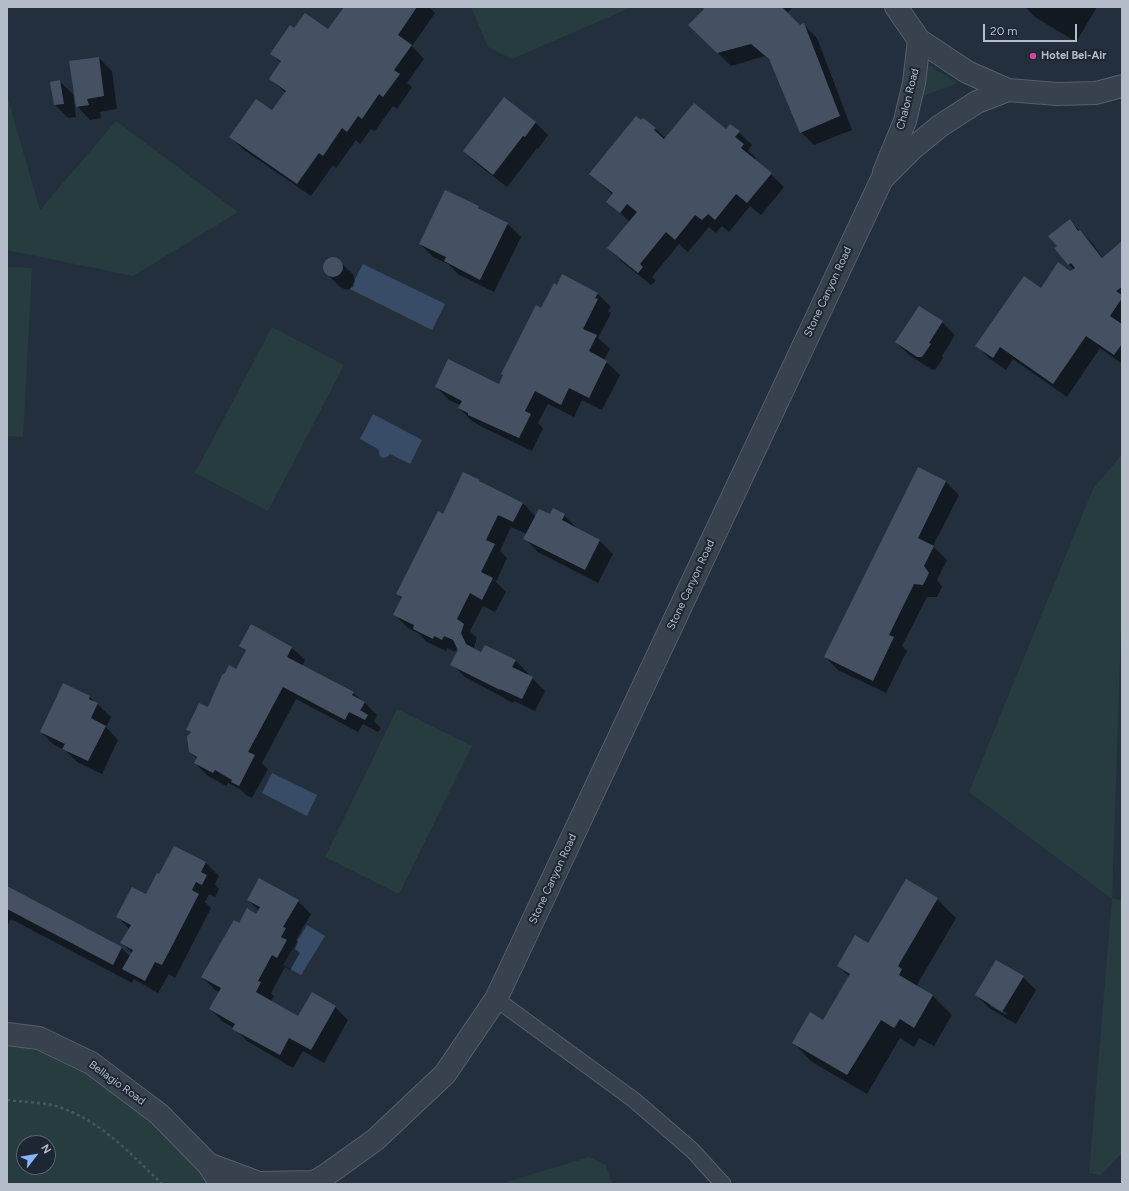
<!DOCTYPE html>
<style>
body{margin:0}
#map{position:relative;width:1129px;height:1191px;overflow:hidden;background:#242f3e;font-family:Figtree,sans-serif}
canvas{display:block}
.frame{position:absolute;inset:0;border:8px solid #b4bcc9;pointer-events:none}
.north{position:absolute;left:16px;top:1135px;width:40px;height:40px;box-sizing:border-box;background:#1d2633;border:1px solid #59626f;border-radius:50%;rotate:59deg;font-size:11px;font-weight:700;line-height:16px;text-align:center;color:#b4bcc9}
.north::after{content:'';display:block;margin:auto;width:14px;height:18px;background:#8ab4f8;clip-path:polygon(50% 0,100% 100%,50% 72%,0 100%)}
.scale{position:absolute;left:983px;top:24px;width:94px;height:18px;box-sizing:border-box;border:2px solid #b4bcc9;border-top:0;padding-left:5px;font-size:12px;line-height:14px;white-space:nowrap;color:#b4bcc9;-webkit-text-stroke:3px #1d2633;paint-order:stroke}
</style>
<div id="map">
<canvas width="1129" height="1191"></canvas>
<div class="frame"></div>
<div class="north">N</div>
<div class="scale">20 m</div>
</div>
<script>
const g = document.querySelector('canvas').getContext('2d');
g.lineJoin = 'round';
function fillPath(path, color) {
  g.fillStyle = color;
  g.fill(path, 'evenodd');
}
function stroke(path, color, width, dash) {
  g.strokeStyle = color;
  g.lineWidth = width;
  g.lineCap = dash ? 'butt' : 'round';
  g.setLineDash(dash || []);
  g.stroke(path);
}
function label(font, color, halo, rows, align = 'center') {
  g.font = font + ' Figtree,sans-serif';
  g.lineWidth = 4;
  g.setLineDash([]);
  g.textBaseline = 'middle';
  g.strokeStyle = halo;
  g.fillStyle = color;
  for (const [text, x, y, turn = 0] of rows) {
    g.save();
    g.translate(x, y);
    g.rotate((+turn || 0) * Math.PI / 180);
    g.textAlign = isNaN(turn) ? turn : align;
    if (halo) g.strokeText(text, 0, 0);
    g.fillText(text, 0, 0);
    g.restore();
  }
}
const green = new Path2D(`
 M 471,7 L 632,7 L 512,59 L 488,47 Z
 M 925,63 L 958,83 L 920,97 Z
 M 7,96 L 40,210 L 116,121 L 238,212 L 133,276 L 7,250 Z
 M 7,267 L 32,268 L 23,437 L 7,436 Z
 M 272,327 L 344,365 L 268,511 L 195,473 Z
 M 1122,454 L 1122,601 L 1112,898 L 1122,901 L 1122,1153 L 1101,1175 L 1089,1173 L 1112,899 L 969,792 L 1093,489 Z
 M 397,709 L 472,746 L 399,894 L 325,857 Z
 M 7,1034 L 91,1063 L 221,1184 L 7,1184 ZM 24,1143 L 48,1143 L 48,1167 L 24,1167 Z
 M 589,1157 L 606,1165 L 612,1184 L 500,1184 Z`);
const water = new Path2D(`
 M 363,264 L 445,304 L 432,330 L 350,289 Z
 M 373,414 L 422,440 L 410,464 L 390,454 L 387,457 L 383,458 L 380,456 L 378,449 L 360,439 Z
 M 272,773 L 317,795 L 307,816 L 262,793 Z
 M 307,925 L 325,936 L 301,975 L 283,965 Z`);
const shadow = new Path2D(`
 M 345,7 L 429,7 L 435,13 L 412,46 L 424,59 L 407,83 L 412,87 L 397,109 L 393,106 L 375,131 L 371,129 L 360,144 L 356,140 L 336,168 L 333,165 L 311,196 L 244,150 L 231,137 L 272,112 L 286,93 L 270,79 L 281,63 L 272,54 L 295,29 L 329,30 Z
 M 703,7 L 793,7 L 787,13 L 799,26 L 804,25 L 817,38 L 852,130 L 814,145 L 801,132 L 770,61 L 765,56 L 731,66 L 690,25 L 705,9 Z
 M 1025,7 L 1097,7 L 1076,42 L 1035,17 Z
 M 99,58 L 112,71 L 117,109 L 100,112 L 101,118 L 90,120 L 77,106 Z
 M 59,81 L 73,94 L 76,117 L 68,118 L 55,105 Z
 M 535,122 L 548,135 L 538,149 L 537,148 L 507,187 L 477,164 L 464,151 Z
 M 731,125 L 752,145 L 748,150 L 756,158 L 754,160 L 771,174 L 784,187 L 761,215 L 750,206 L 729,232 L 722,226 L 716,233 L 709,227 L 688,252 L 679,244 L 652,277 L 656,281 L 651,285 L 621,261 L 608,248 L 630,222 L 608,202 L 613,195 L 590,173 L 655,128 L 666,139 L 726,130 Z
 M 478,207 L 482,211 L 508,224 L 521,237 L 494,292 L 458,274 L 448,264 L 433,257 L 420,244 Z
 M 1070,221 L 1093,244 L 1103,258 L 1122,243 L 1122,364 L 1100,348 L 1067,397 L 1013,359 L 1006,370 L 990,359 L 977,346 L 1041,289 L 1074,270 L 1055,248 L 1058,247 Z
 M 332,258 L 339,261 L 353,274 L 355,281 L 353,287 L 347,290 L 340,287 L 327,274 L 324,267 L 326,261 Z
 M 598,294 L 611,307 L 608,311 L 611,313 L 598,338 L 610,349 L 604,360 L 620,375 L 602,410 L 582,400 L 574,417 L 548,404 L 538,423 L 543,428 L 532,451 L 482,427 L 472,421 L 459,408 L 460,405 L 449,400 L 436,387 L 499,385 L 504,376 L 502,374 L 542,309 Z
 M 942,322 L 955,335 L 942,356 L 943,358 L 935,370 L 931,369 L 909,355 L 896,342 Z
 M 464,473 L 480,481 L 484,485 L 523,503 L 536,517 L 564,515 L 577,528 L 577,529 L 600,541 L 613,554 L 598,583 L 538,552 L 525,539 L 527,534 L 511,527 L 500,551 L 507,558 L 496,582 L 506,592 L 495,612 L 483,606 L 470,631 L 477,638 L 474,647 L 475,650 L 482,653 L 515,660 L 528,673 L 527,676 L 532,678 L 545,691 L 535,711 L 514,701 L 513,703 L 465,677 L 452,664 L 459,650 L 457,648 L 455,652 L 447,648 L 446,651 L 427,642 L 418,633 L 408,628 L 395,615 L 402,599 L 397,594 L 443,515 Z
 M 946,482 L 959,495 L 933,546 L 947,560 L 937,580 L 942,587 L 937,597 L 927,597 L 902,646 L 907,651 L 886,693 L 838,670 L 825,657 Z
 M 241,646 L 291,647 L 305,660 L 302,666 L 353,693 L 364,702 L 377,715 L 374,721 L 381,728 L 378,732 L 363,724 L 358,732 L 296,699 L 262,763 L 268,769 L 252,798 L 246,795 L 240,789 L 228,783 L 226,786 L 208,776 L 195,763 L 197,759 L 190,752 L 191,733 L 187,730 L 209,708 L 236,670 L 246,651 ZM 362,704 L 364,705 L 358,715 Z
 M 64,684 L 90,697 L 111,717 L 106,727 L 118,740 L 102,774 L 77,762 L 66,751 L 54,745 L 41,732 Z
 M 174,847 L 206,863 L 219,876 L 215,884 L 219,889 L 215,897 L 209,894 L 205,902 L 211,908 L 175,978 L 169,974 L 158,993 L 134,979 L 132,983 L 11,919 L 7,926 L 7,887 L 121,948 L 130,956 L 132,953 L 122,943 L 129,929 L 118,917 L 147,896 L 159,875 Z
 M 937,899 L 956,918 L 917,985 L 933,996 L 952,1015 L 934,1046 L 919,1038 L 914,1047 L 900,1038 L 867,1094 L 812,1062 L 793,1042 L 823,1021 L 850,977 L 838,966 Z
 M 248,900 L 298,901 L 311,914 L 296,940 L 298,942 L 295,949 L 300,953 L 290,970 L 285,967 L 271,993 L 274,996 L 270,1002 L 298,1018 L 335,1007 L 348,1020 L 324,1063 L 303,1051 L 293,1068 L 247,1041 L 234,1028 L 223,1022 L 210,1009 L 220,992 L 215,990 L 202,977 L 239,924 L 257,915 L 259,911 Z
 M 1023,977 L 1036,990 L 1016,1024 L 989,1008 L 976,995 ZM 990,1003 L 1007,1013 L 1006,1015 L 990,1006 Z`);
const building = new Path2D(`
 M 344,7 L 417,7 L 398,35 L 412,45 L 394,70 L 400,74 L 383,97 L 379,94 L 362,119 L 358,116 L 347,132 L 342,128 L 323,156 L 319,153 L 297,184 L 229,137 L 256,99 L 272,110 L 286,91 L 269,79 L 281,61 L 270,54 L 290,25 L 294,28 L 305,13 L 328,29 Z
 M 702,7 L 782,7 L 800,25 L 804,23 L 840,116 L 800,133 L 769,59 L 751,44 L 717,53 L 688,25 L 704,9 Z
 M 99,57 L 104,96 L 87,99 L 89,105 L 76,107 L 69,61 Z
 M 60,80 L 64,104 L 54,105 L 50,82 Z
 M 504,97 L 536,122 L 525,137 L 523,136 L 493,175 L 463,151 Z
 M 694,103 L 726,129 L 730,124 L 740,131 L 735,137 L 744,144 L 741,148 L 772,173 L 747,203 L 736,194 L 715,220 L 708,214 L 702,220 L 695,215 L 675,240 L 666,232 L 640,264 L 643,267 L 638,273 L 607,248 L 637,212 L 627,204 L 620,213 L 606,202 L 613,193 L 589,174 L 636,116 L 641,120 L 643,118 L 656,128 L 654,130 L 664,139 Z
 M 445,190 L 479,206 L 478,208 L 508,223 L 480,280 L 444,261 L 446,257 L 419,244 Z
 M 1070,219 L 1078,231 L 1080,230 L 1102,258 L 1122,241 L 1122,287 L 1116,291 L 1122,295 L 1122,298 L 1110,316 L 1122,324 L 1122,344 L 1114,355 L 1086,336 L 1053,384 L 1000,347 L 993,358 L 975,346 L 1024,276 L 1041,288 L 1058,262 L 1070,271 L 1075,268 L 1071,263 L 1068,265 L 1054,248 L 1057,246 L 1048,236 Z
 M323 267a10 10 0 1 1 20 0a10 10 0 1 1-20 0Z
 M 562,274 L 598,293 L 595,298 L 598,299 L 583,329 L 597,335 L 589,351 L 607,361 L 589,398 L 569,388 L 561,405 L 535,391 L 525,411 L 531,414 L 519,438 L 468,415 L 468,413 L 458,408 L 462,401 L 435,387 L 448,359 L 499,384 L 503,375 L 501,374 L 536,305 L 541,308 L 554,283 L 557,285 Z
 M 919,306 L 943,321 L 929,343 L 931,344 L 922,357 L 917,357 L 895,342 Z
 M 918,467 L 946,481 L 918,538 L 934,546 L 924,566 L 929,573 L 923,585 L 914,584 L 889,635 L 894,637 L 873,681 L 824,657 Z
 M 463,472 L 480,480 L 479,481 L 523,503 L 513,522 L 498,515 L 486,540 L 495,544 L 481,572 L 493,578 L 482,600 L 470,593 L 457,619 L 464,624 L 461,633 L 466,644 L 481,652 L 485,645 L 516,660 L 512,667 L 533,677 L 522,699 L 500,689 L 500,690 L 450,665 L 458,650 L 453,640 L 444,636 L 442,640 L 434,636 L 433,639 L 413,629 L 414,625 L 393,615 L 402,597 L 396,594 L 438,511 L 443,514 Z
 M 553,508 L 565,514 L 562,520 L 600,540 L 585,570 L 523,539 L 539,509 L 550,514 Z
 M 251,624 L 292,647 L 287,657 L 354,692 L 352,695 L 365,702 L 360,710 L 368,715 L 365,720 L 349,712 L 345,720 L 283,687 L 248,752 L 255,755 L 239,786 L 231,782 L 232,780 L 215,770 L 213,773 L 194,763 L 197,757 L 189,752 L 187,737 L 191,732 L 186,730 L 199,703 L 208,707 L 222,675 L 225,673 L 229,665 L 236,669 L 246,650 L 239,646 Z
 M 63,683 L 90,696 L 89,699 L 98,703 L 91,718 L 106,726 L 88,761 L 62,749 L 65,744 L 40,732 Z
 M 174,846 L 206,862 L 201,872 L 207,875 L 202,885 L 196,882 L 192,890 L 199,894 L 162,965 L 155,962 L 145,981 L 122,969 L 133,950 L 120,943 L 131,925 L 116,917 L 132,887 L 146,894 L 157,873 L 159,874 Z
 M 259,878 L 299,900 L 283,927 L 286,928 L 281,937 L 287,940 L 277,958 L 272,955 L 258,981 L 261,982 L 256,992 L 298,1016 L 312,992 L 336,1006 L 311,1050 L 289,1038 L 280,1055 L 232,1029 L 235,1024 L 209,1009 L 221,988 L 201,977 L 234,920 L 239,923 L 247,908 L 256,914 L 260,907 L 247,900 Z
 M 906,879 L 938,898 L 898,966 L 902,969 L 899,975 L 933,995 L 914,1028 L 900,1019 L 894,1028 L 881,1020 L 847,1075 L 792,1043 L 810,1012 L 823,1020 L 850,974 L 837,966 L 855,935 L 868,943 Z
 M 7,886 L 122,947 L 113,965 L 7,909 Z
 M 996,960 L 1024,976 L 1002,1012 L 975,995 Z`);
const path = new Path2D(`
 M 7,1100 C 24,1102 42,1102 59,1107 C 101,1121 131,1154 162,1184`);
const service = new Path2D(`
 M 496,999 L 634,1100 L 692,1150 L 723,1184`);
const minor = new Path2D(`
 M 896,7 L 919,40
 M 884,172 L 905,121 L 914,83 L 919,40 L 967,72 L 1008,90
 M 7,1034 L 39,1038 L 91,1063 L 159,1114 L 208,1164 L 221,1184
 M 208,1164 L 259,1183 L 314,1182
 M 313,1184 L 314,1182 L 326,1175 L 375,1140 L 445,1074 L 496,999 L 882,179 L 913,148 L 940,126 L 977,102 L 1008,90 L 1057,94 L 1096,93 L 1122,86`);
const markers = [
 [1033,56,4,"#d1479c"]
];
const poiNames = [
 ["Hotel Bel-Air",1041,56]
];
const streetNames = [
 ["Chalon Road",908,99,-76],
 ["Stone Canyon Road",828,292,-65],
 ["Stone Canyon Road",691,585,-65],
 ["Stone Canyon Road",553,879,-65],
 ["Bellagio Road",117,1083,36]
];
fillPath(green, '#263c3f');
fillPath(water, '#394c67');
fillPath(shadow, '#0007');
fillPath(building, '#455162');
stroke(service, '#565f6c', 17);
stroke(minor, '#565f6c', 24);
stroke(path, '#44595c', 2.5, [3, 3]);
stroke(service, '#38414e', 15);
stroke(minor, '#38414e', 22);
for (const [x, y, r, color] of markers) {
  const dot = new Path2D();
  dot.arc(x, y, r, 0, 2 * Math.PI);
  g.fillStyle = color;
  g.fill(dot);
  stroke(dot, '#1d2633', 1.5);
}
label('bold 11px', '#b4bcc9', '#1d2633', poiNames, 'left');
label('11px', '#b4bcc9', '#1d2633', streetNames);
</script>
